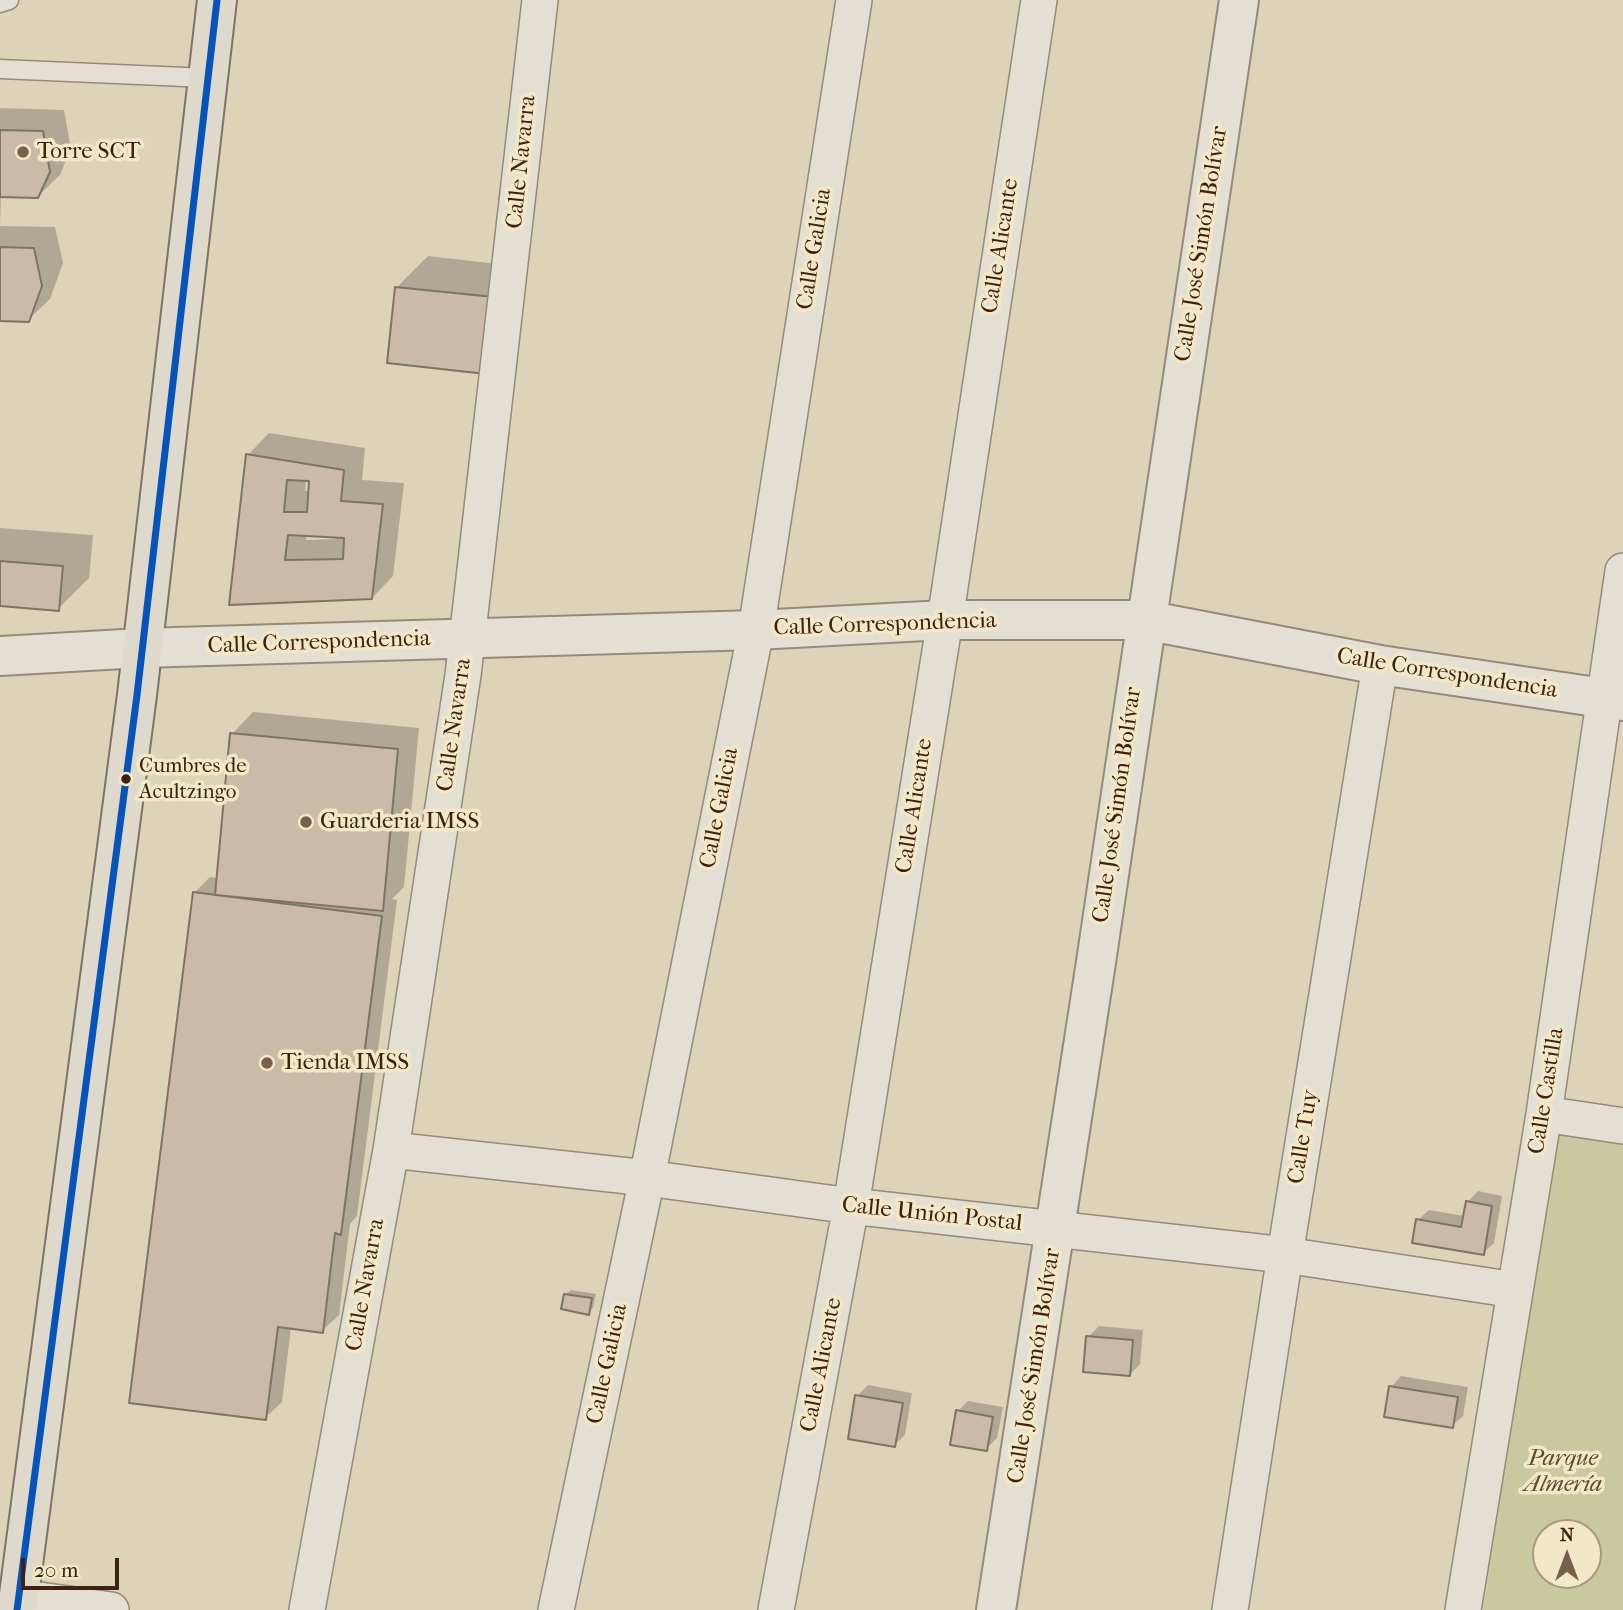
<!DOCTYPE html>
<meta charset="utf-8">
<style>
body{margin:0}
#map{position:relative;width:1623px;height:1610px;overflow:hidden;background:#dcd3b9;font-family:"IM FELL French Canon",serif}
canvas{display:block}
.north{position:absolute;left:1532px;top:1519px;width:70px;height:70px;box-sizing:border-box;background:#f2e8c8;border:2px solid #ab987e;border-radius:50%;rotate:0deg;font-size:19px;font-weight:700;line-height:28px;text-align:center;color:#402110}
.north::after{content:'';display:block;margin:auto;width:24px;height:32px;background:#775f4b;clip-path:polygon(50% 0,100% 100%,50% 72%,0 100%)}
.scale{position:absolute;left:21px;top:1558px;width:98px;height:32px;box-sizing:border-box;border:4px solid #402110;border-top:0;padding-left:9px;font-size:21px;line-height:24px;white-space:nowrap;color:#402110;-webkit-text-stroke:5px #f2e8c8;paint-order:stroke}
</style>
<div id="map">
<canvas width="1623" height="1610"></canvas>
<div class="north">N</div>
<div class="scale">20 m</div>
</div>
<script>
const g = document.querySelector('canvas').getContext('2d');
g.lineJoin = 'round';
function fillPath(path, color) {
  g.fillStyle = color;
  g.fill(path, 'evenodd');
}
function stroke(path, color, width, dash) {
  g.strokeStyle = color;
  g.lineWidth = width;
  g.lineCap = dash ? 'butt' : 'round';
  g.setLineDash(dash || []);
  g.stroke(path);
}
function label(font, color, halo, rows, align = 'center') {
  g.font = font + ' "IM FELL French Canon",serif';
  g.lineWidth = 7;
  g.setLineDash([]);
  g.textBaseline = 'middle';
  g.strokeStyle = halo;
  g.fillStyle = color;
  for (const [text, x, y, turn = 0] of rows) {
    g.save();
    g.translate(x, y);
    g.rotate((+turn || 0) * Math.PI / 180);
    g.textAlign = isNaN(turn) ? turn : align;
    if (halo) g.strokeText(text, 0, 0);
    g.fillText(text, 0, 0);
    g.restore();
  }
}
const green = new Path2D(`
 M 1556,1125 L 1623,1134 L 1623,1610 L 1483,1610 ZM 1546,1533 L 1588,1533 L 1588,1575 L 1546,1575 Z`);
const shadow = new Path2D(`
 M 0,108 L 64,110 L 71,149 L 60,175 L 38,196 L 1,195 L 0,226 L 55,227 L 63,263 L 50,299 L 28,320 L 0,319 Z
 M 428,256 L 524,267 L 516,341 L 397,287 Z
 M 269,433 L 365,448 L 362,480 L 404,483 L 393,576 L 372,598 L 231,604 L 248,455 ZM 306,479 L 311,479 L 310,491 L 305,491 ZM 307,534 L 336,536 L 336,539 L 306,540 Z
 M 0,528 L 93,535 L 89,578 L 58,609 L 0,605 Z
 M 253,712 L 419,728 L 404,887 L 392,899 L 397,900 L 357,1216 L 350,1224 L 339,1315 L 322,1331 L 291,1327 L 282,1402 L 265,1418 L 194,893 L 210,877 L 218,878 L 232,734 Z
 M 1478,1191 L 1502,1196 L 1494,1243 L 1483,1253 L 1418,1220 L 1429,1210 L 1465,1216 L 1468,1202 Z
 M 571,1290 L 596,1294 L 593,1308 L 588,1313 L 566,1294 Z
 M 1099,1326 L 1143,1330 L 1140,1364 L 1129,1375 L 1088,1337 Z
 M 1401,1376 L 1468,1387 L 1463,1416 L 1452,1426 L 1391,1387 Z
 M 868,1385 L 912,1393 L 905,1435 L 894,1445 L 857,1396 Z
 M 968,1401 L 1003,1407 L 997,1438 L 986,1449 L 958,1411 Z`);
const building = new Path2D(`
 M 0,130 L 43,131 L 50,172 L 38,198 L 0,197 Z
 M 0,247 L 34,248 L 42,286 L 29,322 L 0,321 Z
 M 395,287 L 494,297 L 486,374 L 387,363 Z
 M 246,454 L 344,470 L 341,501 L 383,504 L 372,599 L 229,605 ZM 287,480 L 309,481 L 307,512 L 284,512 ZM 288,535 L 344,538 L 343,559 L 285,560 Z
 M 0,561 L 63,566 L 59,611 L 0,606 Z
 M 230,733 L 398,749 L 383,911 L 215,895 Z
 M 193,892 L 382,916 L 341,1235 L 335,1233 L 323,1333 L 278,1327 L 266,1420 L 129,1403 Z
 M 1466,1201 L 1492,1206 L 1484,1255 L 1412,1243 L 1416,1219 L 1461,1227 Z
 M 564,1294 L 592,1298 L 589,1315 L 561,1309 Z
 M 1086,1336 L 1133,1340 L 1130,1376 L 1083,1372 Z
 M 1389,1386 L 1458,1397 L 1453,1428 L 1384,1417 Z
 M 855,1395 L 903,1403 L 895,1447 L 848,1439 Z
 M 956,1410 L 993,1417 L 987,1451 L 950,1445 Z`);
const service = new Path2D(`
 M 0,3 L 9,0
 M 0,69 L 208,78`);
const minor = new Path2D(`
 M 1544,1114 L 1623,1126
 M 391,1150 L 647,1178 L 851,1206 L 1285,1255 L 1515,1290
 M 18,1597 L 111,1610
 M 307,1610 L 391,1150 L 463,675 L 540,0
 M 556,1610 L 647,1178 L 756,630 L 854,0
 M 776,1610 L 851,1206 L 945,620 L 1039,0
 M 1230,1610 L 1285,1255 L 1380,665
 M 1463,1610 L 1544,1114 L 1623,571`);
const tertiary = new Path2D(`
 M 0,656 L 141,648 L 756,630 L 945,620 L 1145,620 L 1380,665 L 1623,701
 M 996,1610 C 1082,1074 1158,537 1239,0`);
const primary = new Path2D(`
 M 17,1610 L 137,695 L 217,0`);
const bus1 = new Path2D(`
 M 17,1610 L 137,695 L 217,0`);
const markers = [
 [23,152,7,"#775f4b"],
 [126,779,6,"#402110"],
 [306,822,7,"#775f4b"],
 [267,1063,7,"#775f4b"]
];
const busNames = [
 ["Cumbres de",139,767],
 ["Acultzingo",139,793]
];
const poiNames = [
 ["Torre SCT",37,152],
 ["Guarderia IMSS",320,822],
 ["Tienda IMSS",281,1063]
];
const streetNames = [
 ["Calle Navarra",522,162,-84],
 ["Calle José Simón Bolívar",1202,244,-81],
 ["Calle Alicante",1001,246,-81],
 ["Calle Galicia",815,249,-81],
 ["Calle Correspondencia",885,625,-2],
 ["Calle Correspondencia",319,643,-2],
 ["Calle Correspondencia",1447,674,9],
 ["Calle Navarra",455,725,-82],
 ["Calle José Simón Bolívar",1118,805,-82],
 ["Calle Alicante",915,806,-81],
 ["Calle Galicia",720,808,-79],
 ["Calle Castilla",1547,1091,-81],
 ["Calle Tuy",1304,1137,-81],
 ["Calle Unión Postal",932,1215,6],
 ["Calle Navarra",366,1285,-80],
 ["Calle Galicia",608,1364,-78],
 ["Calle Alicante",822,1365,-79],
 ["Calle José Simón Bolívar",1035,1366,-81]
];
const parkNames = [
 ["Parque",1563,1459],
 ["Almería",1563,1485]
];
fillPath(green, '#c8c99e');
fillPath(shadow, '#0003');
fillPath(building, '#cabaa7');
stroke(building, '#7d7465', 2);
stroke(service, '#948b7a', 21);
stroke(minor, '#948b7a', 38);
stroke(tertiary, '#948b7a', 42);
stroke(primary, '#7d7465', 42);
stroke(service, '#e3dfd2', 18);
stroke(minor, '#e3dfd2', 35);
stroke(tertiary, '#e3dfd2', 38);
stroke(primary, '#ded9ca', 38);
stroke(bus1, '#0554ba', 7);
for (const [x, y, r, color] of markers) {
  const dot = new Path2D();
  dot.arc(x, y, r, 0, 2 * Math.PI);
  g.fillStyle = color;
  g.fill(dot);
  stroke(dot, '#f2e8c8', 2.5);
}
label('21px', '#402110', '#f2e8c8', busNames, 'left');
label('23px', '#402110', '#f2e8c8', poiNames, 'left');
label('23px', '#402110', '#f2e8c8', streetNames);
label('italic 23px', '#5e492e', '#f2e8c8', parkNames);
</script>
